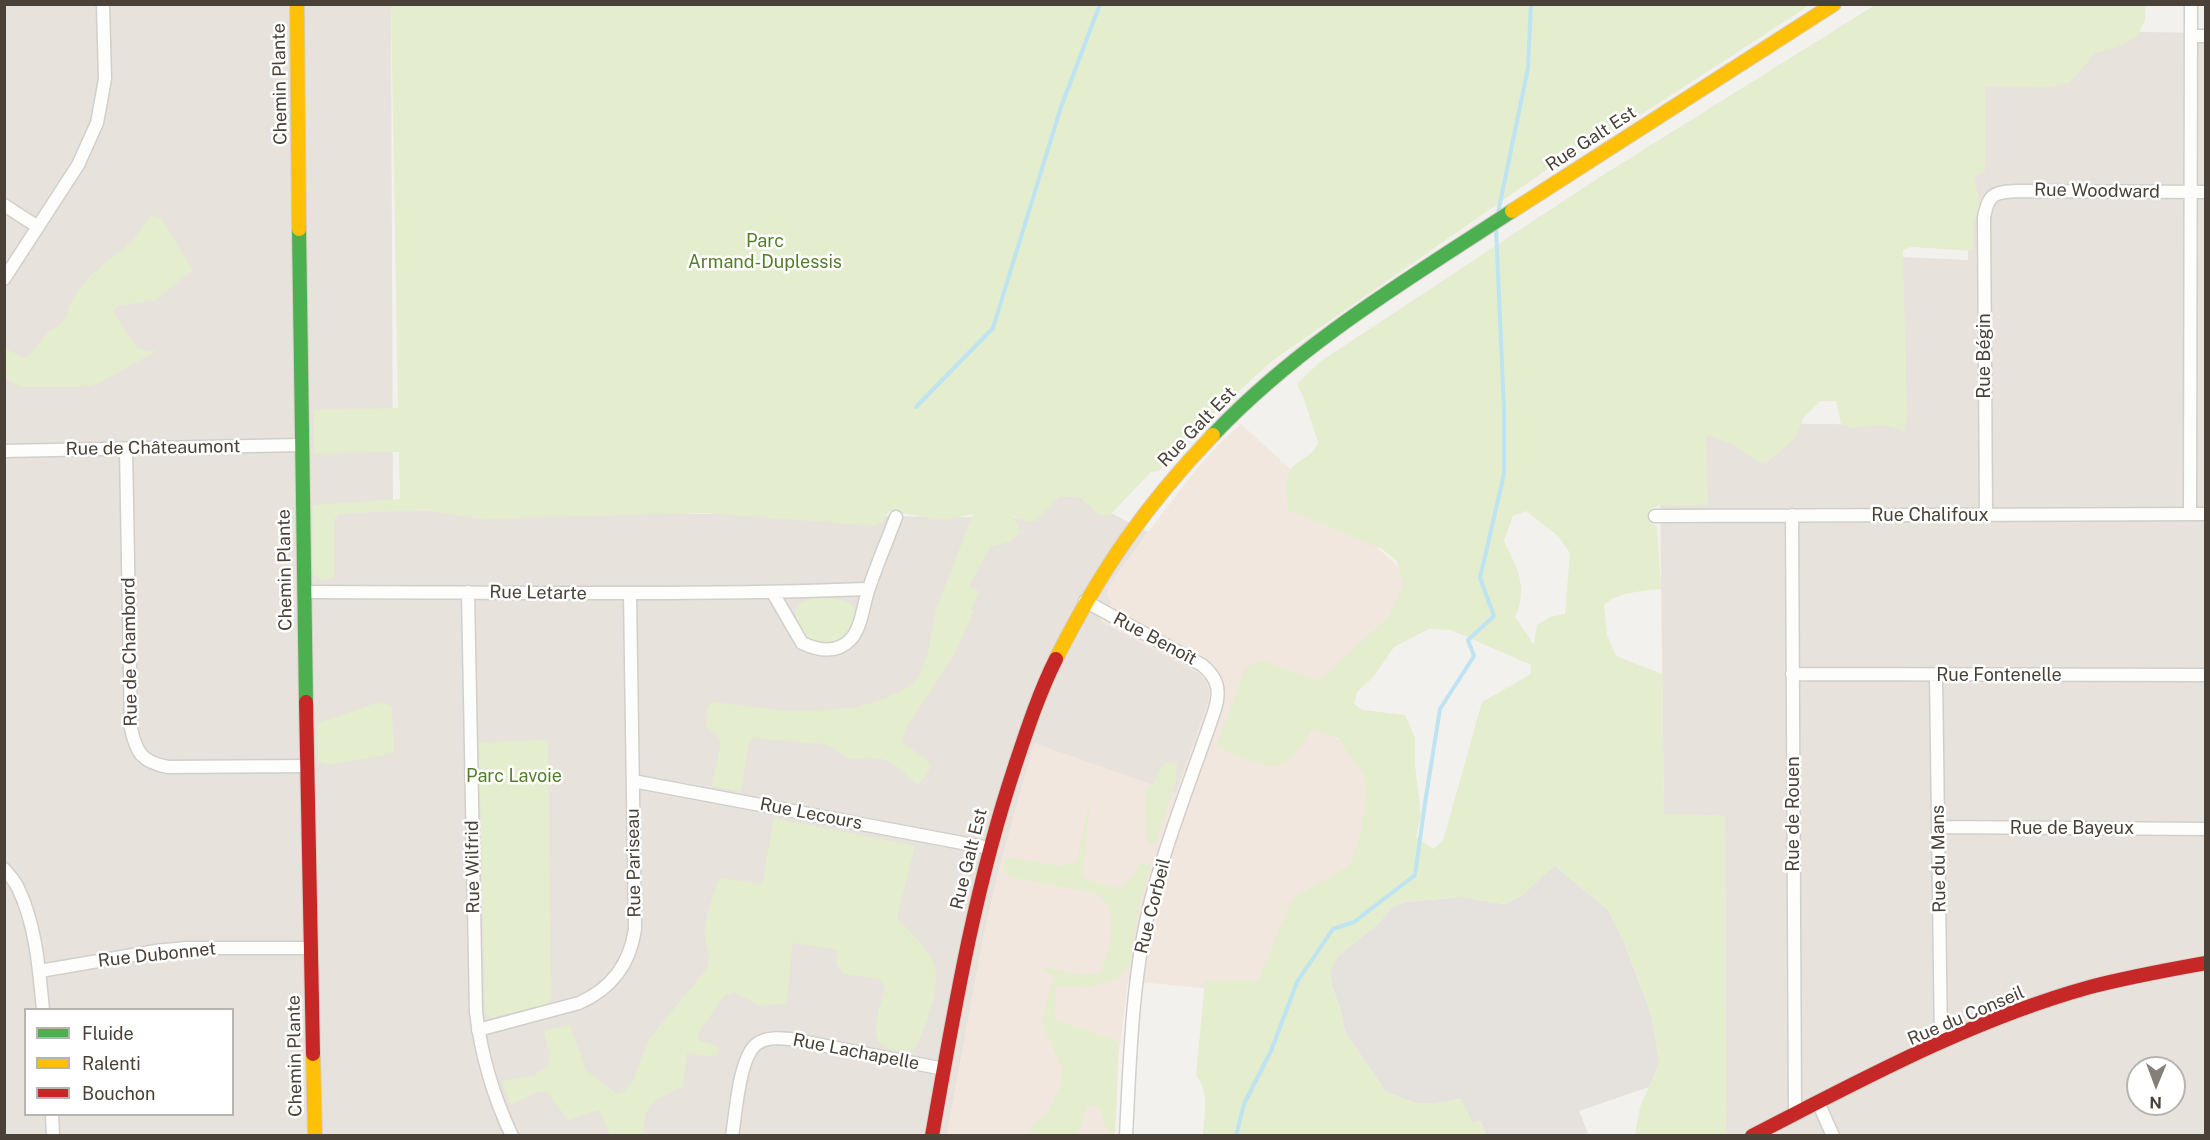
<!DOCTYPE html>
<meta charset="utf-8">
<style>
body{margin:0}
#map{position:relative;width:2210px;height:1140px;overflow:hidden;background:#f3f1ee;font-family:"Public Sans",sans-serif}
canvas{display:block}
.frame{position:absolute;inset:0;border:6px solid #4a4138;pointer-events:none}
.legend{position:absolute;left:24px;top:1008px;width:210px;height:108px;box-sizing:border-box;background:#fff;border:2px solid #b7b3af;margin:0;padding:8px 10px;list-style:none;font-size:18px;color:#4a4138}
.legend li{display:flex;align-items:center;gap:12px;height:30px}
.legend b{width:30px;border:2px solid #b7b3af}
.north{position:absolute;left:2126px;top:1056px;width:60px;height:60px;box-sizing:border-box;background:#fff;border:2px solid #b7b3af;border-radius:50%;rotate:181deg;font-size:16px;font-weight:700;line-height:24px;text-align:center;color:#4a4138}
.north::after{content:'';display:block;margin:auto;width:21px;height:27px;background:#857f78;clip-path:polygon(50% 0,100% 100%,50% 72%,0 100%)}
</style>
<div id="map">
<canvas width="2210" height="1140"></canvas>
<div class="frame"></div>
<ul class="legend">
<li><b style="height:8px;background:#4caf50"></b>Fluide</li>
<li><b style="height:8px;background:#ffc107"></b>Ralenti</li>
<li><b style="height:8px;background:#c62828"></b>Bouchon</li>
</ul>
<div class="north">N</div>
</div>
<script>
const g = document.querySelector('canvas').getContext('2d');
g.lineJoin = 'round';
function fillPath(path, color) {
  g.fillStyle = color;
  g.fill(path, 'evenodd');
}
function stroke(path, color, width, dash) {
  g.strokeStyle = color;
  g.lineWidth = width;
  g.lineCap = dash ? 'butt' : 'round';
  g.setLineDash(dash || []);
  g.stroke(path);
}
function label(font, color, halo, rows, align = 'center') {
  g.font = font + ' "Public Sans",sans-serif';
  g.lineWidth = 5;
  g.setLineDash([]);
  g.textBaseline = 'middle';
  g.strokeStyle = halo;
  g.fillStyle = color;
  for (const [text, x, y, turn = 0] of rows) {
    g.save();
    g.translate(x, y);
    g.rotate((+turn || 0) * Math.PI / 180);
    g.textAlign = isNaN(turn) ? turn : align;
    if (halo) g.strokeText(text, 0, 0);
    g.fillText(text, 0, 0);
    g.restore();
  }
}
const residential = new Path2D(`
 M 5,5 L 391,5 L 393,510 L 1038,518 L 1064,489 L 1148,532 L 1108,587 L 1111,604 L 1100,621 L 1199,673 L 1206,680 L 1209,690 L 1209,700 L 1176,793 L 1034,744 L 999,870 L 983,939 L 947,1135 L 5,1136 ZM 26,1010 L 232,1010 L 232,1114 L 26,1114 Z
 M 1969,29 L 2205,33 L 2205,1135 L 1726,1135 L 1725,816 L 1664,815 L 1659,422 L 1904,425 L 1900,257 L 1968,260 ZM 2138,1068 L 2174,1068 L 2174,1104 L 2138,1104 Z`);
const commercial = new Path2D(`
 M 1241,424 L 1424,590 L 1298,709 L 1417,800 L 1283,996 L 1128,981 L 1119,1053 L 1115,1135 L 947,1136 L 983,939 L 999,870 L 1034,743 L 1176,793 L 1209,700 L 1209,690 L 1206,680 L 1199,673 L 1100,621 L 1111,604 L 1107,594 L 1108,587 L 1148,532 L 1194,472 L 1219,444 Z`);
const industrial = new Path2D(`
 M 1554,865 L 1608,910 L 1624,942 L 1650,1011 L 1660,1062 L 1649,1087 L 1579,1111 L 1588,1133 L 1581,1135 L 1486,1135 L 1480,1121 L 1473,1123 L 1460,1099 L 1435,1104 L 1416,1103 L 1386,1092 L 1345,1032 L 1341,1011 L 1332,986 L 1330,971 L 1338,956 L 1378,924 L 1392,907 L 1405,902 L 1462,897 L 1505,904 L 1521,896 Z`);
const green = new Path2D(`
 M 391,5 L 1810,5 L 1608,136 L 1578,148 L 1272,361 L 1189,437 L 1159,471 L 1151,472 L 1109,516 L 1099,515 L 1079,497 L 1060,497 L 1036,521 L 1027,521 L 1014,516 L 1020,532 L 1010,542 L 990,547 L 969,587 L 979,591 L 971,610 L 974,611 L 953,657 L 905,730 L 903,743 L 926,759 L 931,766 C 927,774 925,780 917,784 C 889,759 887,755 848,759 L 833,748 L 823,744 L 754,738 L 749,741 L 741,792 L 712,786 L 721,744 L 717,736 L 706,727 L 707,707 L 713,702 L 787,711 L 834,709 L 853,708 L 885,699 L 908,687 L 919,677 L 928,653 L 936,609 L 973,514 L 944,520 L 889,511 L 882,522 L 875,526 L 705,513 L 482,519 L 422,510 L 339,514 L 334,520 L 334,578 L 322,580 L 313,575 L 313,505 L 400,499 L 399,452 L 314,454 L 314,410 L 398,408 Z
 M 1875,5 L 2145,5 L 2145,20 L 2137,36 L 2116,48 L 2096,53 L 2069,83 L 2049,87 L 1985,86 L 1985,171 L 1974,176 L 1980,205 L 1973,224 L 1973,251 L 1911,247 L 1903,250 L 1907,418 L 1904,431 L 1886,425 L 1852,428 L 1841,424 L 1836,401 L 1820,401 L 1804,417 L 1795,438 L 1769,461 L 1760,463 L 1728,442 L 1706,435 L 1708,505 L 1660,505 L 1651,509 L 1651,521 L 1657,527 L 1661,589 C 1643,591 1617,592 1604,605 L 1607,635 L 1616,656 L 1662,674 L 1664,814 L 1725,816 L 1726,1135 L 1635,1135 L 1640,1107 L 1660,1062 L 1650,1011 L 1624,942 L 1608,910 L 1555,866 L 1521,896 L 1505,904 L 1462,897 L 1405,902 L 1392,907 L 1378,924 L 1338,956 L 1330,971 L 1332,986 L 1341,1011 L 1345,1032 L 1386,1092 L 1416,1103 L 1435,1104 L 1461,1099 L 1473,1123 L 1479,1120 L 1486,1135 L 1203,1135 C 1204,1115 1210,1092 1196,1075 L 1205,981 L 1258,980 L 1292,899 L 1345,868 L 1353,860 L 1361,831 L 1366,795 L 1364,776 L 1338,738 L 1312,729 C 1304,740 1297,755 1285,763 C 1269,773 1233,753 1216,747 L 1246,667 L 1263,661 L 1319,681 L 1389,616 L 1403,585 L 1397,561 L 1382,549 L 1288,510 C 1288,499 1284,481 1289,472 C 1296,459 1314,457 1318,442 L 1303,396 L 1297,384 L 1321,361 L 1603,175 ZM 1526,511 L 1558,536 L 1570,553 L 1565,614 L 1550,617 L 1537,625 L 1534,645 L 1515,617 C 1529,588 1517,568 1504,541 L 1513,516 ZM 1429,629 L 1451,630 L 1531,665 L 1531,674 L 1482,702 L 1443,841 L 1433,849 L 1416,837 L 1421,815 L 1415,765 L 1415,738 L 1405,715 L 1363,710 L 1354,704 L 1357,692 L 1374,676 L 1394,647 Z
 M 151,215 L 161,218 L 193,270 L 156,300 L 117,306 L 114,313 L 138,349 L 157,351 L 97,384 L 80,387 L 20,387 L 5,378 L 5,349 L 26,358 L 49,331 L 57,328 L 66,317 L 69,306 L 77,292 L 91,275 L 133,240 Z
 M 814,598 C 825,598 855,597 855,613 C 855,617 852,622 850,626 C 848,632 845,637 839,640 C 816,652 795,633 795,610 L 800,603 Z
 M 382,701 L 392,707 L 394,753 L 330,765 L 318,761 L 317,723 Z
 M 548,740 L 551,1003 L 490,1018 L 485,1012 L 485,1006 L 479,742 Z
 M 1168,762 L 1177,763 L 1176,780 L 1156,843 L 1149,844 L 1146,838 L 1145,789 L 1152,786 L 1161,767 Z
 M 1090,799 L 1083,874 L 1087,880 L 1121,888 L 1131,878 L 1141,862 L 1149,864 L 1150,870 L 1140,901 L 1129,966 L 1119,977 L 1104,984 L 1090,987 L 1056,986 L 1055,1020 L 1112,1039 L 1118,1044 L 1115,1132 L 1110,1133 L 1105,1126 L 1101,1108 L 1087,1105 L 1080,1129 L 1075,1135 L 1026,1135 L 1035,1122 L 1048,1113 L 1060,1086 L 1062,1067 L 1042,1025 L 1043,1014 L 1054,977 L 1041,967 L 1083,975 L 1102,973 C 1107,948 1124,908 1094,893 L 1010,877 C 1003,870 999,862 1010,857 L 1060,866 L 1077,861 Z
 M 774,818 L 915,846 L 897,918 C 933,956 947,964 928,1017 C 923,1029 920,1042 913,1052 C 905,1051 892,1051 885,1047 C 867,1037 881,1004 885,988 L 879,979 L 843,974 L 836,964 L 838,950 L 793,943 L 786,1003 L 760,1006 L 734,992 L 724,996 L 697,1035 L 700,1041 L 719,1046 L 716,1057 L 687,1053 L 683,1087 C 657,1097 641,1105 644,1135 L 610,1135 L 599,1110 L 568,1120 L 547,1092 L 538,1092 L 510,1105 L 502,1081 L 534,1075 L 548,1066 L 550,1055 L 544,1031 L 570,1025 L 586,1070 L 617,1094 L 622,1093 L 633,1081 L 649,1039 L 707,968 C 712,950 705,949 705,935 C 705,919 713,893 720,878 L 762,884 Z`);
const stream = new Path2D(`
 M 1498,213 L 1528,68 L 1531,4
 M 916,407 L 993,328 L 1061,107 L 1100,4
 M 1236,1136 L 1244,1104 L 1271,1051 L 1297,982 L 1333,929 L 1354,922 L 1415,875 L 1425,803 L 1440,709 L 1474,656 L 1468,640 L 1494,616 L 1480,578 L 1504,474 L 1504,411 L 1496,227`);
const street = new Path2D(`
 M 2191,36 L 2206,36
 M 4,205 L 38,227
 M 4,279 L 78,165 L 97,123 L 105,79 L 103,4
 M 126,449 L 131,728 C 136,753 142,762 168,767 L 307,766
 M 4,451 L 301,445
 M 2190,514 L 2191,4
 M 1792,515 L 1795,1113
 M 1986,515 L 1984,218 C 1988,193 1995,192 2018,191 L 2206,192
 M 1655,516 L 2206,514
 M 304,592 C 492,592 680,596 868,589
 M 468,592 L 476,1012 C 481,1054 494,1098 512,1136
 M 773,593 L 802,643 C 817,650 836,654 850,640 C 862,628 863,604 869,588 C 877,564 887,541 896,517
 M 1085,601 L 1202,665 C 1217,677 1221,690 1215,709 C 1194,772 1168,835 1151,900 C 1132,976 1130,1057 1126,1136
 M 1792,674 L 2206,675
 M 1936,675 L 1941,1043
 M 633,781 L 989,848
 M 1938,827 L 2206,829
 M 4,869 C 9,875 15,881 18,888 C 36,925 39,969 43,1010
 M 40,971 L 156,951 L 186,948 L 311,948
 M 478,1030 L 579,1003 C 611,989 630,964 635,929 L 630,594
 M 1818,1102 L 1833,1136
 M 52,1114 L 53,1136
 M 732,1136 C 736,1113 739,1055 758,1043 C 768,1037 779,1038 790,1039 L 944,1069`);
const fast = new Path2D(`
 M 299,229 L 306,702
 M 1213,435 C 1300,343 1407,280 1512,211`);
const slow = new Path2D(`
 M 297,4 L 299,229
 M 1512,211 L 1834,4
 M 1056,659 C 1100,571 1145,506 1213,435
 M 313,1054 L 315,1136`);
const jam = new Path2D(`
 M 306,702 L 313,1054
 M 932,1136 C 954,1011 975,886 1015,766 C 1027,730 1039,693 1056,659
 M 1752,1136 C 1861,1080 1971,1020 2090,987 C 2128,977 2167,970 2206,963`);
const streetNames = [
 ["Chemin Plante",280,84,-91],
 ["Rue Galt Est",1591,139,-33],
 ["Rue Woodward",2097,191,1],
 ["Rue Bégin",1984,356,-90],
 ["Rue Galt Est",1197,427,-46],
 ["Rue de Châteaumont",153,448,-1],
 ["Rue Chalifoux",1930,515],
 ["Chemin Plante",285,570,-91],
 ["Rue Letarte",538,593,1],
 ["Rue Benoît",1155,639,28],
 ["Rue de Chambord",130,652,-91],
 ["Rue Fontenelle",1999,675],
 ["Rue Lecours",811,814,11],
 ["Rue de Rouen",1793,814,-90],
 ["Rue de Bayeux",2072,828],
 ["Rue Galt Est",969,859,-76],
 ["Rue du Mans",1939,859,-91],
 ["Rue Pariseau",634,863,-91],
 ["Rue Wilfrid",473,867,-91],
 ["Rue Corbeil",1153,906,-76],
 ["Rue Dubonnet",157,955,-6],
 ["Rue du Conseil",1966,1016,-23],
 ["Rue Lachapelle",856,1052,11],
 ["Chemin Plante",295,1056,-91]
];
const parkNames = [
 ["Parc",765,241],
 ["Armand-Duplessis",765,262],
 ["Parc Lavoie",514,776]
];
fillPath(residential, '#e7e2db');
fillPath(commercial, '#f2e7de');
fillPath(industrial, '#e5e1dd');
fillPath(green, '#e4edce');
stroke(stream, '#bee3f1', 4);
stroke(street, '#d1cfcb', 15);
stroke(fast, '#d4cec6', 16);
stroke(slow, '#d4cec6', 16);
stroke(jam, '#d4cec6', 16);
stroke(street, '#fdfdfc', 12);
stroke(fast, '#4caf50', 14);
stroke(slow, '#ffc107', 14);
stroke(jam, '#c62828', 14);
label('18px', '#4a4138', '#fff', streetNames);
label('18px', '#547e29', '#fff', parkNames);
</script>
